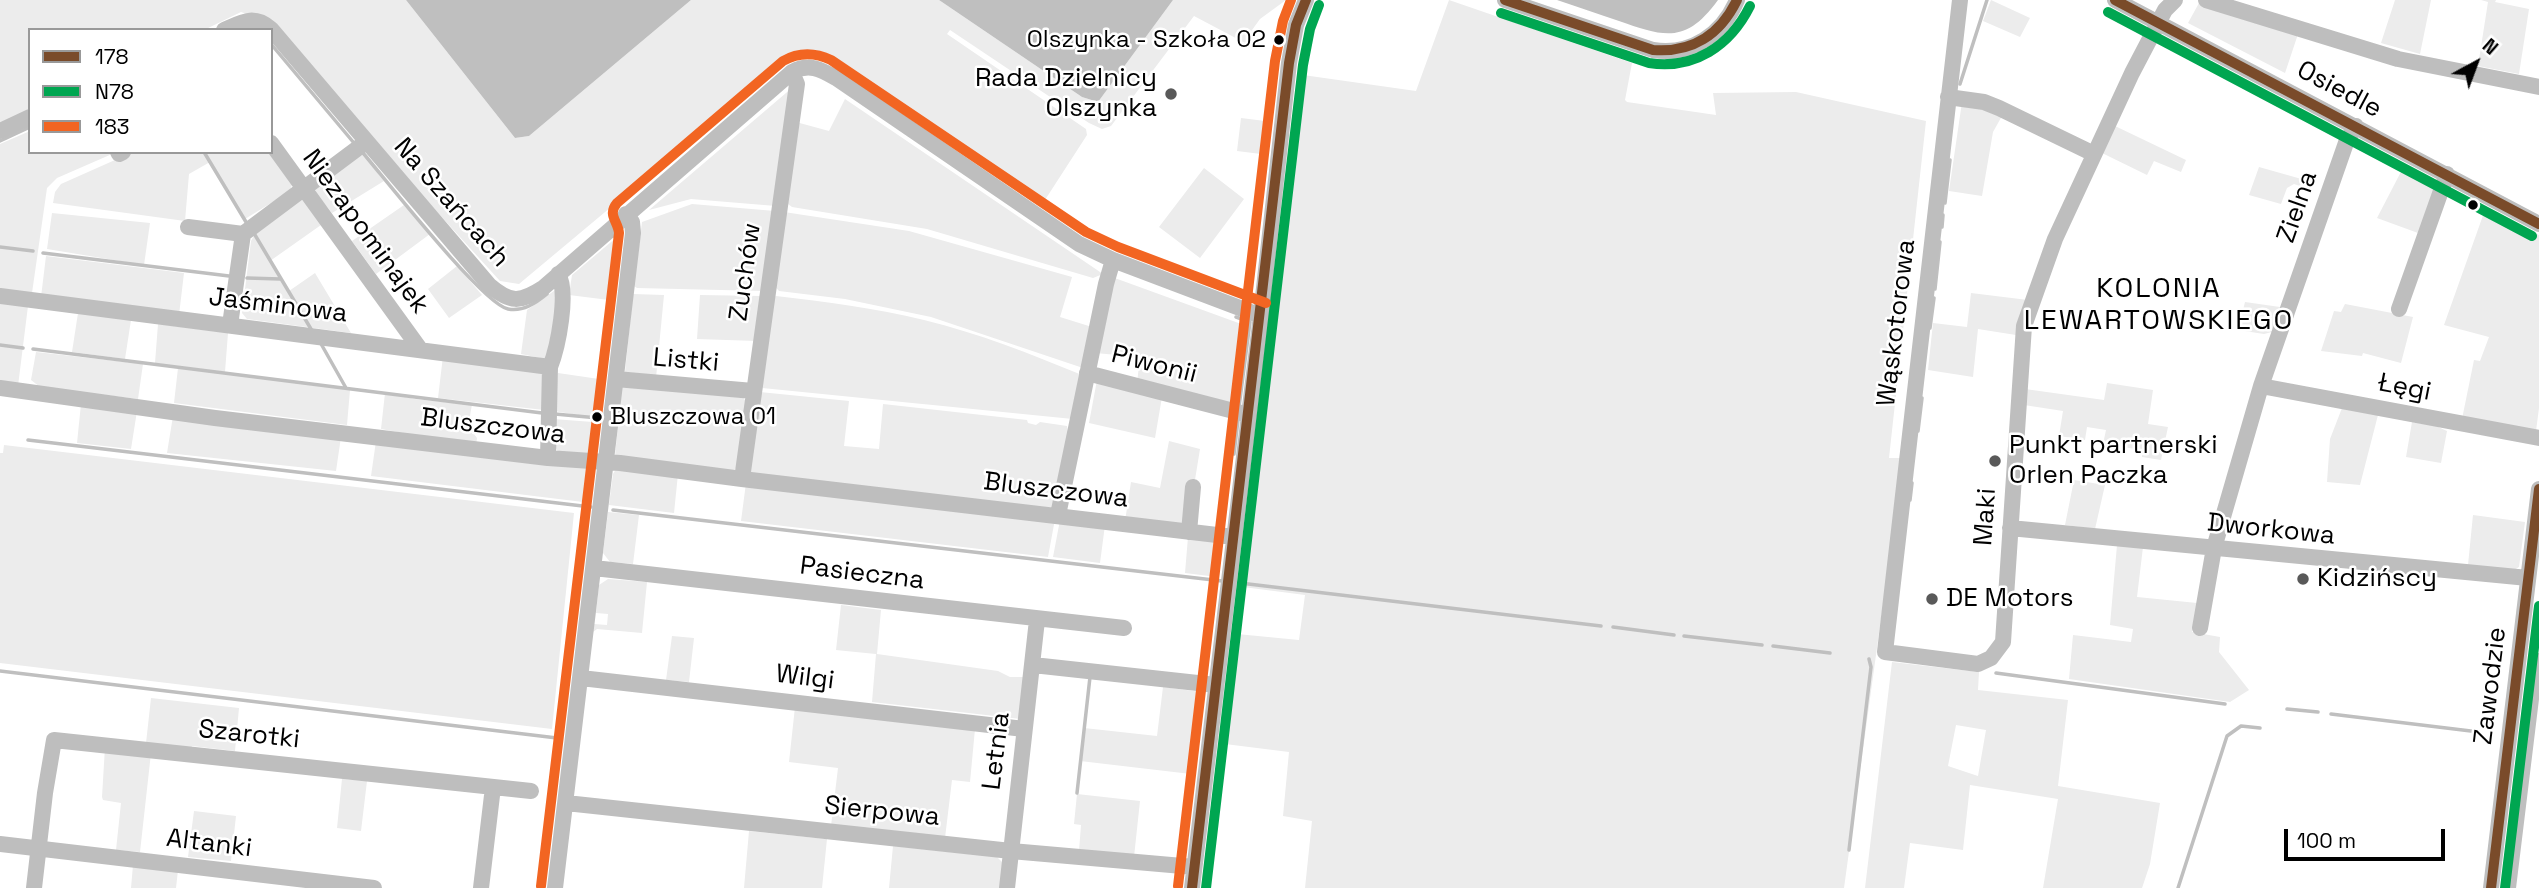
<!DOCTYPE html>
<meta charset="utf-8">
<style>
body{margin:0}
#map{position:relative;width:2539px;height:888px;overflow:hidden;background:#fff;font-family:"Space Grotesk",sans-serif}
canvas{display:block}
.legend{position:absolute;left:28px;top:28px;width:245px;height:126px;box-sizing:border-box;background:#fff;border:2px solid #999;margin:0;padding:9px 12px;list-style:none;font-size:21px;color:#000}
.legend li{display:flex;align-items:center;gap:14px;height:35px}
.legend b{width:35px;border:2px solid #999}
.north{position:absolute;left:2441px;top:28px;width:70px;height:70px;-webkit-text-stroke:5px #fff;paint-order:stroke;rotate:41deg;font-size:19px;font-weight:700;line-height:28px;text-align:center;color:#000}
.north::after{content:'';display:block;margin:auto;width:24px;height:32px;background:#000;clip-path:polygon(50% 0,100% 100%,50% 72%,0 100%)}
.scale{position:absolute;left:2284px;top:829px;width:161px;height:32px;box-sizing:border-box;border:4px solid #000;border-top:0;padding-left:9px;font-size:21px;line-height:24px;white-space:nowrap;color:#000;-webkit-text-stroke:5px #fff;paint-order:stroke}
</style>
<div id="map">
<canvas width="2539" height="888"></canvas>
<ul class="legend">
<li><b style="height:9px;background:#7a4b2a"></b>178</li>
<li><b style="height:9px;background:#00a651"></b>N78</li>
<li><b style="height:9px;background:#f26522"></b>183</li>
</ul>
<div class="north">N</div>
<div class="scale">100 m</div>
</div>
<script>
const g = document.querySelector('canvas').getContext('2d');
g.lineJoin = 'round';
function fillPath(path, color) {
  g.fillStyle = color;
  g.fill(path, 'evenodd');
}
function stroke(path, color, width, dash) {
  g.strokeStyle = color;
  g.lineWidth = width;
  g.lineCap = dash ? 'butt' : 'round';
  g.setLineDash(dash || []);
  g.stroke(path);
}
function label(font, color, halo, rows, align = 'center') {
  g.font = font + ' "Space Grotesk",sans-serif';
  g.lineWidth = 5;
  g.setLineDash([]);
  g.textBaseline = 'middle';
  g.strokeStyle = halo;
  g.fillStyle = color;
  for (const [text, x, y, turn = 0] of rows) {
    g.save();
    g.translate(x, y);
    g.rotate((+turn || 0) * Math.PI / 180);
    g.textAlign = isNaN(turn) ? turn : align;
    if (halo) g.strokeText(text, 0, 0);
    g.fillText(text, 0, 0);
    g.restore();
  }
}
const green = new Path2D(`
 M 0,0 L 406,0 L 515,138 L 529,136 L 691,0 L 939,0 L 1082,97 L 1098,102 L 1173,0 L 1286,0 L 1260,19 L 1247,37 L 1249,39 L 1247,44 L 1194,16 L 1111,126 L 1102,129 L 1089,123 L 950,30 L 947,34 L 1086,129 L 1087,135 L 1043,203 L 815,53 L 794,54 L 519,284 L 500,281 L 376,145 L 273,23 L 241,12 L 204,30 L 30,30 L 30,110 L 0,123 Z
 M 1449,0 L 1632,63 L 1625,100 L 1627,102 L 1716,115 L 1713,93 L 1796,92 L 1926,121 L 1889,458 L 1903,458 L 1844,888 L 1305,888 L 1312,821 L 1283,816 L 1289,752 L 1225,744 L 1237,634 L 1299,640 L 1305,595 L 1243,587 L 1303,75 L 1416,91 Z
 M 1991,0 L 2030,18 L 2020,37 L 1983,21 Z
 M 2395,0 L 2431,0 L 2420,54 L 2381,43 Z
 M 2481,0 L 2496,0 L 2495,2 L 2529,9 L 2519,74 L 2478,66 L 2488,2 Z
 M 2199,3 L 2298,34 L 2285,73 L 2188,23 Z
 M 793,87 L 776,206 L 691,199 L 649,210 Z
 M 845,99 L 1103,274 L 1093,278 L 927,229 L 792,207 L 788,204 L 796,122 L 829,131 Z
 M 1962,102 L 2002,116 L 1993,132 L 1982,196 L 1949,191 Z
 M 1241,118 L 1265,121 L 1261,154 L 1237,151 Z
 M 2115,126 L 2186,160 L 2181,172 L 2154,161 L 2147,175 L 2102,153 Z
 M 30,131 L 30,152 L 111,152 L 112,154 L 57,178 L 47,188 L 32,293 L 0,290 L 0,144 Z
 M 133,152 L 271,152 L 292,185 L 289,192 L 245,219 L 210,162 L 189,174 L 185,221 L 53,203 L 55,192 L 61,184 Z
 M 363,155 L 384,181 L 332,213 L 316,193 L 315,188 L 357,156 Z
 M 2405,164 L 2438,181 L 2418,233 L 2377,218 Z
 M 2259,167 L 2305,180 L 2303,187 L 2294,184 L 2287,188 L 2281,204 L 2249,195 Z
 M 1204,168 L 1244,199 L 1200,258 L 1159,227 Z
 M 302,196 L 321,225 L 270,261 L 289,291 L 315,273 L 351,333 L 247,319 L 242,313 L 251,241 L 257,230 Z
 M 692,204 L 775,211 L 763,291 L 637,288 L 634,286 L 642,222 Z
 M 404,205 L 430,234 L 376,274 L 352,241 Z
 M 2486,207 L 2539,235 L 2539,408 L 2536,431 L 2462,419 L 2474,360 L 2480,361 L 2489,337 L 2444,325 Z
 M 784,212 L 909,231 L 1072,277 L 1060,317 L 1092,327 L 1083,368 L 931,317 L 845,299 L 779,291 L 773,284 Z
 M 52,213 L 150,223 L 144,265 L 47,249 Z
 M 617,237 L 609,300 L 569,295 L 572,275 Z
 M 46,256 L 184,273 L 179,315 L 41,297 Z
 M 457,266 L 482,295 L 449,318 L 428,289 Z
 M 1112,277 L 1244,325 L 1236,409 L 1137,383 L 1140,357 L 1095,353 Z
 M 558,288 L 550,360 L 521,354 L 527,310 Z
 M 1971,293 L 2028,300 L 2016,335 L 1978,329 L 1973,377 L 1928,370 L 1933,323 L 1967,327 Z
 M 633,294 L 664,295 L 656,378 L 625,372 Z
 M 700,295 L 761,296 L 757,341 L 697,339 Z
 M 776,296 C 826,302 875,308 924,320 C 978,333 1031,354 1082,375 L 1073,419 L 762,388 L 772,298 Z
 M 0,299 L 28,306 L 18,386 L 0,384 Z
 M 2245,302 L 2280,307 L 2272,332 L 2264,334 L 2238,330 Z
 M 2345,304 L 2413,317 L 2401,363 L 2363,353 L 2362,356 L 2321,351 L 2334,311 L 2341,312 Z
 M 78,313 L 131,320 L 125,359 L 72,352 Z
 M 158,324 L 228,333 L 225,372 L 155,363 Z
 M 36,352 L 143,364 L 138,399 L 40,387 L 31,380 Z
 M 443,356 L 538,369 L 546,376 L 544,410 L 438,398 Z
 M 178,368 L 350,390 L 347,425 L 174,403 Z
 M 558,373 L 599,379 L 592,417 L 553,411 Z
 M 1097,380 L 1162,397 L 1155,438 L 1089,423 Z
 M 2107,383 L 2153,390 L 2148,424 L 2168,427 L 2161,460 L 2142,457 L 2142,450 L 2103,444 L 2106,430 L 2087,427 L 2085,440 L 2059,436 L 2063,411 L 2024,405 L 2025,389 L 2104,400 Z
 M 622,386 L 742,396 L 749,406 L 740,462 L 733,472 L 615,456 Z
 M 760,392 L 849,401 L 844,446 L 879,449 L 883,404 L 1027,420 L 1028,423 L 1036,425 L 1040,422 L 1067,426 L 1069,437 L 1053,508 L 748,474 Z
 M 385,393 L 415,399 L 472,405 C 469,419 468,427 477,438 L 476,446 L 381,429 Z
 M 81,404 L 137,411 L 131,449 L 77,443 Z
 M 2342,408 L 2378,415 L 2360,485 L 2327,482 L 2330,439 Z
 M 173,416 L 341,437 L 336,471 L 167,453 Z
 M 553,419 L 593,422 L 588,456 L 558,452 L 553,443 Z
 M 2412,422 L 2436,426 L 2447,431 L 2441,463 L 2406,457 Z
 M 376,441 L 587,467 L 583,502 L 371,476 Z
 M 1169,441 L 1200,449 L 1187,529 L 1125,521 L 1131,482 L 1160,488 Z
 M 4,445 L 574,513 L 552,729 L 0,663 L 0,453 L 3,453 Z
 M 616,469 L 678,474 L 674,513 L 609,505 L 613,474 Z
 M 2074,480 L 2105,485 L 2095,529 L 2065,525 Z
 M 746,483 L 1055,519 L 1048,557 L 741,521 Z
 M 608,512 L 639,515 L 633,564 L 610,562 L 603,553 Z
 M 2473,515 L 2525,522 L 2519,567 L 2514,570 L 2468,565 Z
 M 1060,520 L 1105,525 L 1100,563 L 1053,557 Z
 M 1188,537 L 1220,539 L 1217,577 L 1185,573 Z
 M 2117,545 L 2143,547 L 2137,597 L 2197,603 L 2192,632 L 2220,637 L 2219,652 L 2249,690 L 2230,702 L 2069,679 L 2073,635 L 2131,642 L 2133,629 L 2110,625 Z
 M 608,579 L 647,582 L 642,633 L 597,629 L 593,632 L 594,624 L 607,625 L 608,614 L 596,613 L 599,585 Z
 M 841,605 L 881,610 L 877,654 L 998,671 L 1010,677 L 1026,677 L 1021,719 L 872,702 L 876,654 L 836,650 Z
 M 672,636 L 694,638 L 689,682 L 666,680 Z
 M 1892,662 L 1979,672 L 1978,690 L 2068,700 L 2058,786 L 2160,803 L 2150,864 L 2142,888 L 2043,888 L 2058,799 L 1970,785 L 1963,850 L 1910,843 L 1904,888 L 1865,888 ZM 1956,725 L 1986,730 L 1978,776 L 1948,766 Z
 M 1163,687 L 1201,692 L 1191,774 L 1080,761 L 1084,728 L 1157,736 Z
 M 151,698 L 239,708 L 235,751 L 192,746 L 191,750 L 146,743 Z
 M 795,707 L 975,729 L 970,782 L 952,780 L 945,838 L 831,826 L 838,768 L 789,762 Z
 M 105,747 L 151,753 L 140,852 L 116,850 L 121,803 L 103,800 L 102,797 Z
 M 342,779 L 367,781 L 361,831 L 337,828 Z
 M 1077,794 L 1140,801 L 1134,857 L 1079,851 L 1081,825 L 1074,824 Z
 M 194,811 L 236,816 L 231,861 L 188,857 Z
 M 749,831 L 827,839 L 822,888 L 744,888 Z
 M 893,846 L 997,857 L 1002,862 L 1002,888 L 889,888 Z
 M 133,865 L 178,870 L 176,888 L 131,888 Z`);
const water = new Path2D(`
 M 406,0 L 691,0 L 529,136 L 515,138 Z
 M 939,0 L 1173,0 L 1098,102 L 1082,97 Z
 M 1557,0 L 1718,0 C 1686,44 1665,37 1619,21 C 1598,14 1578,7 1557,0 Z`);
const stream = new Path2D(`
 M 271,44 L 354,143
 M 1960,84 L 1987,0
 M 0,141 L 30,127
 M 204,152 L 246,222
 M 363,153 C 386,180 483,304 508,309 C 523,312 536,303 547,294
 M 1945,203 L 1950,160
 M 1942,227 L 1943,215
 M 255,235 L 311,329
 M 0,247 L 33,251
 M 43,253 L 229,276
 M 247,278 L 280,279
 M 1935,289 L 1940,242
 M 1236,317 L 1250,322 L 1239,407
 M 1930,328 L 1934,298
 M 320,342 L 346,388
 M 0,345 L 23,348
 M 33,349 L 542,413
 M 555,414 L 598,418
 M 1918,431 L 1922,398
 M 28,440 L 591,507
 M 593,454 L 619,253 L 620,237 L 614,236
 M 1234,454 L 1238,420
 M 1910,500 L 1912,483
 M 586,510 L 592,469
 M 613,510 L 1222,581
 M 1240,583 L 1601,626
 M 1613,627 L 1674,635
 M 1684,636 L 1762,645
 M 568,639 L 585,515
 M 1773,646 L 1830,653
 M 0,671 L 557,738 L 567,649
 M 1996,673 L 2225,704
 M 2287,709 L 2318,712
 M 2331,714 L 2479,732
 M 1077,793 L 1090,677
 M 1849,850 L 1871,667 L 1869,659
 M 539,888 L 557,738
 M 2178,888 L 2227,736 L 2241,726 L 2260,728`);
const canal = new Path2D(`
 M 2511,888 L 2539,658`);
const minor = new Path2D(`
 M 1505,0 L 1653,50 C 1691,56 1723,34 1737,0
 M 1960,0 L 1885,652 L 1978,664 L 1991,658 L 2003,642 L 2024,326 L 2055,239 L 2132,73 L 2165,10 L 2175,0
 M 2115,0 L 2539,224
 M 2206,0 L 2398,59 L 2539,87
 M 224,30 C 242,22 254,14 271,29 L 489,285 C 510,303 520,303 543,288 L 792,72 C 809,63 820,69 836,78 L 1079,244 L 1113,260 L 1261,316
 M 1948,97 L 1984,102 L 1999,108 L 2094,154
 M 0,131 L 30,117
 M 271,143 L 420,349
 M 118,152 L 119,154 L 123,152
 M 188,227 L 243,234
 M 0,296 L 550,367
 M 2399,309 L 2447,174
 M 230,325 L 243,234 L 366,142
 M 1087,373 L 1249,415
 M 616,379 L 753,391
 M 2261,386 L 2539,438
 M 0,388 L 215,418 L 548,458 L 620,463 L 742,479 L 1234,537
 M 548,458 L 550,367 C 558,347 569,292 558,274
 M 742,479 L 797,84 L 792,72
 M 1058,515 L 1106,284 L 1113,260
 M 2010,528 L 2528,578
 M 1189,532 L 1193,487
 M 594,568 L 1124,628
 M 2200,628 L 2214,548 L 2261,386 L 2347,140 L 2356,126
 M 1033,665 L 1216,685
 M 581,678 L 1024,729
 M 566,803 L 1011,851 L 1194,867
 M 0,844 L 374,888
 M 34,888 L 45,793 L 54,740 L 531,791
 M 481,888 L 493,787
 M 555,888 L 633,233 L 632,222 L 626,214
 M 1007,888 L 1037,620
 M 1192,888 L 1260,324 L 1289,63 L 1296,25 L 1306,0
 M 2491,888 L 2539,489`);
const bus1 = new Path2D(`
 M 1505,0 L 1653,50 C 1692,53 1720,35 1737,0
 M 2115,0 L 2539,224
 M 1192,888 L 1289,63 L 1296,25 L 1306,0
 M 2491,888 L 2539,489`);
const bus2 = new Path2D(`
 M 2108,12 L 2532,236
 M 1501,13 L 1649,63 C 1694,70 1730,46 1750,6
 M 1206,888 L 1303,65 L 1310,29 L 1319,5
 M 2505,888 L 2539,606`);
const bus3 = new Path2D(`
 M 541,886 L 619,233 C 618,221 607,215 617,203 L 783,61 C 799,52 814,52 831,60 L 1086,232 L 1118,247 L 1266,303
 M 1178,886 L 1275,61 L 1283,21 L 1291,0`);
const markers = [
 [1279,40,6,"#000"],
 [1171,94,7,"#595959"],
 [2473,205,6,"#000"],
 [597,417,6,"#000"],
 [1995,461,7,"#595959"],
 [2303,579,7,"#595959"],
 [1932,599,7,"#595959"]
];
const busNames = [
 ["Olszynka - Szkoła 02",1266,40],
 ["Bluszczowa 01",610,417,"left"]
];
const poiNames = [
 ["Rada Dzielnicy",1157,79,"right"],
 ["Olszynka",1157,109,"right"],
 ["Punkt partnerski",2009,446],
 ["Orlen Paczka",2009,476],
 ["Kidzińscy",2317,579],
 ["DE Motors",1946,599]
];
const streetNames = [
 ["Osiedle",2339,90,28],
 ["Na Szańcach",451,203,49],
 ["Zielna",2298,207,-71],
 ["Niezapominajek",365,232,54],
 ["Zuchów",746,272,-82],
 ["Jaśminowa",278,306,7],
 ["Wąskotorowa",1897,323,-83],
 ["Listki",686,361,5],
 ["Piwonii",1154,365,14],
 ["Łęgi",2404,388,11],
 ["Bluszczowa",493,427,7],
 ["Bluszczowa",1056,491,7],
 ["Maki",1986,517,-86],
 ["Dworkowa",2271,530,6],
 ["Pasieczna",862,574,7],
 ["Wilgi",805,678,7],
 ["Zawodzie",2491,686,-83],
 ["Szarotki",249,735,6],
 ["Letnia",997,751,-83],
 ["Sierpowa",882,812,6],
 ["Altanki",209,844,7]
];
const neighbourhoodNames = [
 ["KOLONIA",2159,289],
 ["LEWARTOWSKIEGO",2159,321]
];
fillPath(green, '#ececec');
fillPath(water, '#bfbfbf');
stroke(stream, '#bfbfbf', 3.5);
stroke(canal, '#bfbfbf', 10);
stroke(minor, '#bebebe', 16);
stroke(bus1, '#7a4b2a', 10);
stroke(bus2, '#00a651', 10);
stroke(bus3, '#f26522', 10);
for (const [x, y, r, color] of markers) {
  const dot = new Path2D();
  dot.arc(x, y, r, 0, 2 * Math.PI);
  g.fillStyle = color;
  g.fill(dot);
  stroke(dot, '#fff', 2.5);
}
label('24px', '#000', '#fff', busNames, 'right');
label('26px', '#000', '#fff', poiNames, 'left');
label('26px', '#000', '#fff', streetNames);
g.letterSpacing = '2px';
label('28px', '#000', '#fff', neighbourhoodNames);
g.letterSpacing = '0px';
</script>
